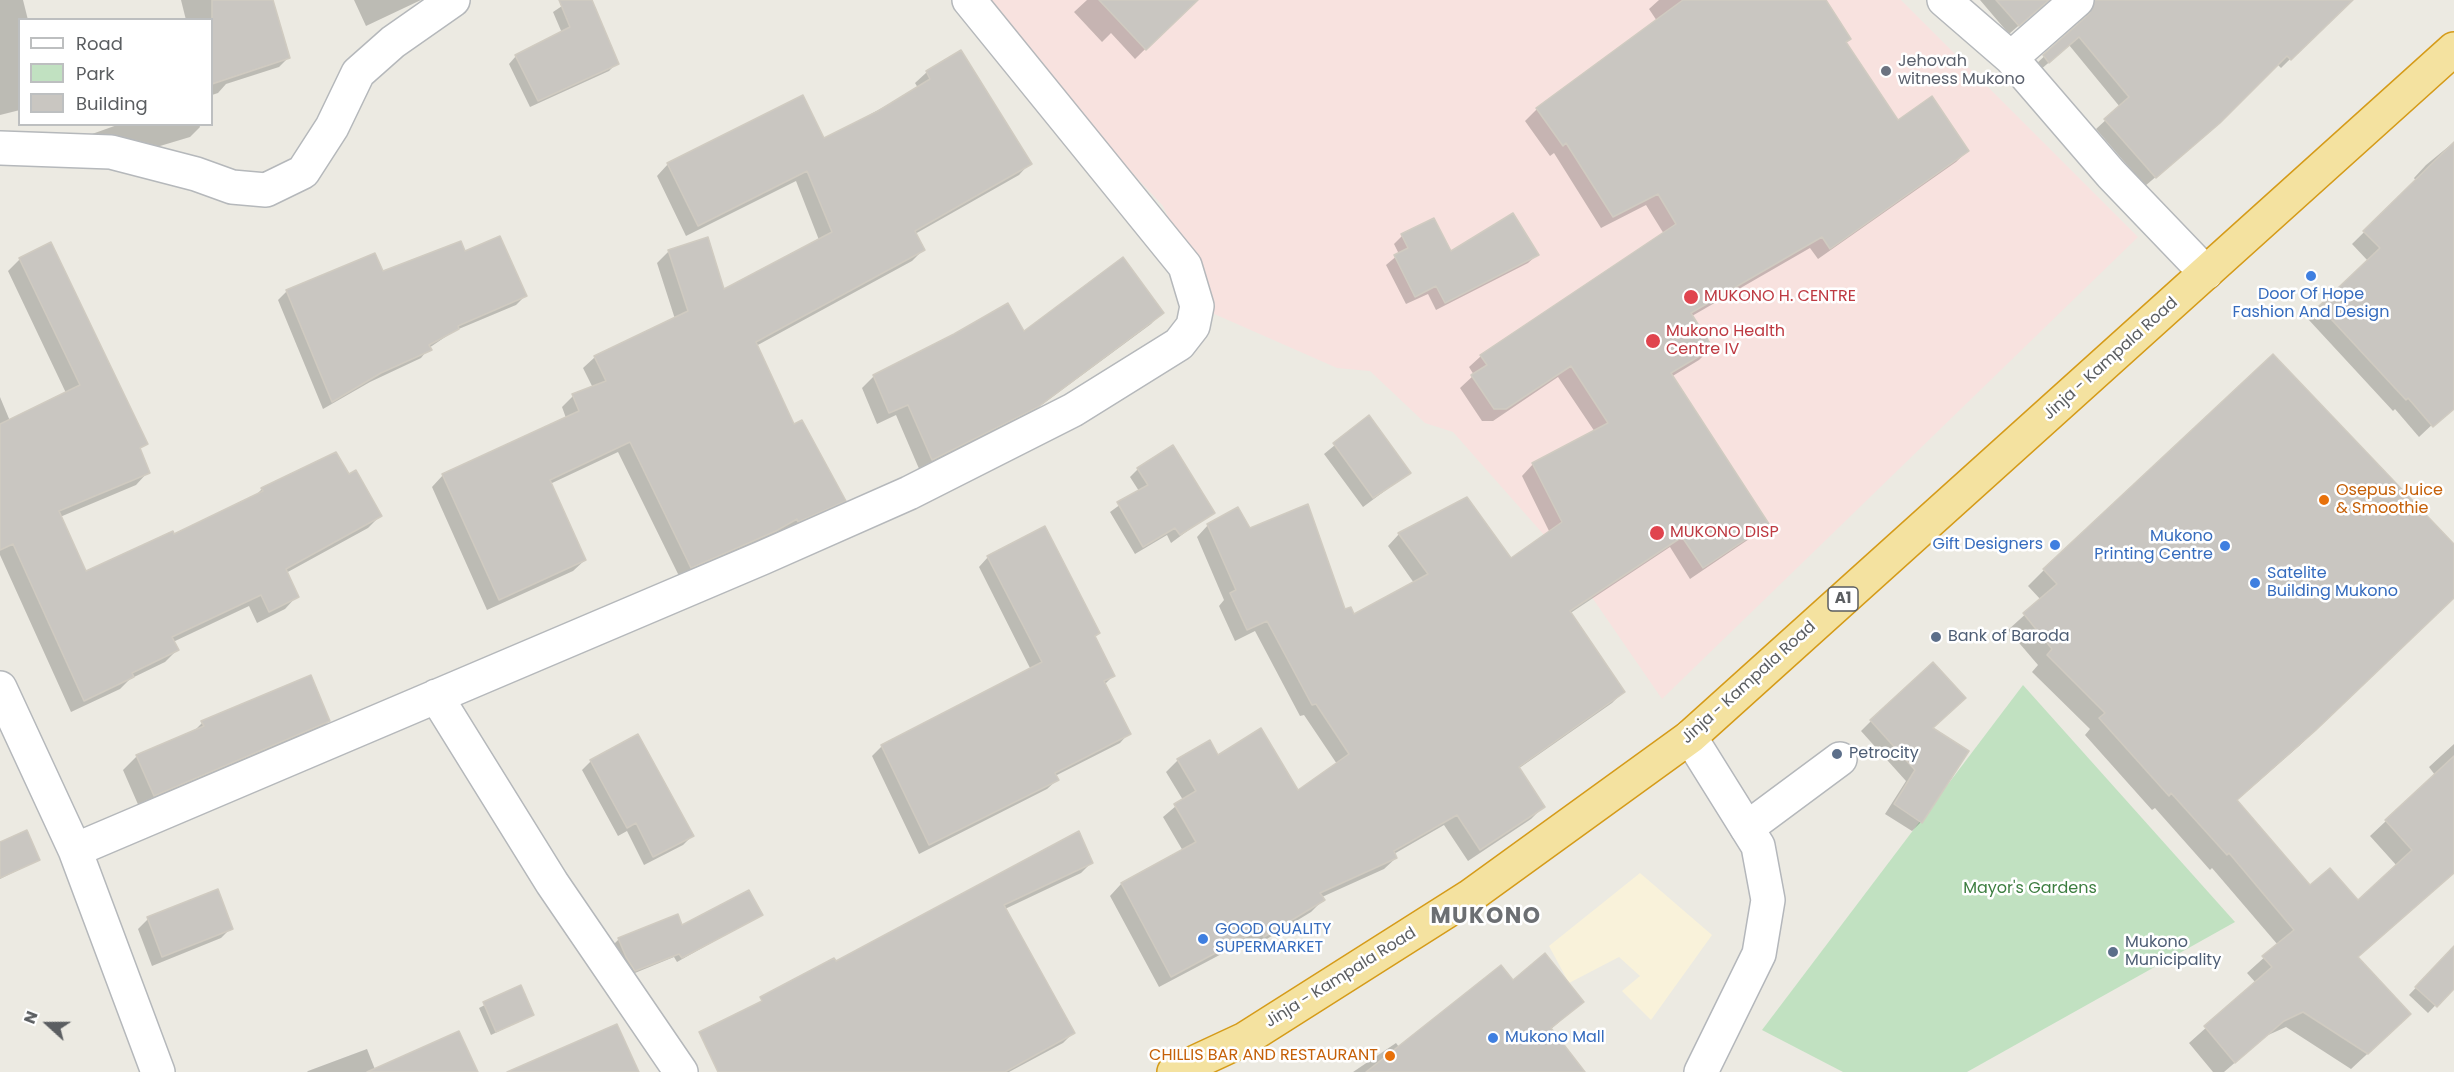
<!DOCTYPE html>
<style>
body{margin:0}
#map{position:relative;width:2454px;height:1072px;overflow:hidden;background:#eceae2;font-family:Poppins,sans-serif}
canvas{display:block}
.legend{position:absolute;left:18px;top:18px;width:195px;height:108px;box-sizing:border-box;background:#fff;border:2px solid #bdbfc0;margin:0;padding:8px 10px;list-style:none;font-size:18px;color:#5b5e61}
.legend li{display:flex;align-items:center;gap:12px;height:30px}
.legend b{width:30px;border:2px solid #bdbfc0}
.north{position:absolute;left:18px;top:994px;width:60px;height:60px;-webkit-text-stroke:4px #fff;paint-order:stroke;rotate:291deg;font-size:16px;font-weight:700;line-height:24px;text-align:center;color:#5b5e61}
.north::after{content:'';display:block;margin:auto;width:21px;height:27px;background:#5b5e61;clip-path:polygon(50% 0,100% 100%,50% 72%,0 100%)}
</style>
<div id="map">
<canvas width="2454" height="1072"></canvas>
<ul class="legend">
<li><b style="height:8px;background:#fff"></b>Road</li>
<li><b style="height:16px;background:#c1e1c1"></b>Park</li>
<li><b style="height:16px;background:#c9c6c1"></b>Building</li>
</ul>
<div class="north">N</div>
</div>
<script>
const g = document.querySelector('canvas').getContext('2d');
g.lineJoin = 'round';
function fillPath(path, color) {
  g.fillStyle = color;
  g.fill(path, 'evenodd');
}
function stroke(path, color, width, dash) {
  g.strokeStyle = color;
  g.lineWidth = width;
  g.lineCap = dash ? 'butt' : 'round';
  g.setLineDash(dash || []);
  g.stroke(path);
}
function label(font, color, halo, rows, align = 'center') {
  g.font = font + ' Poppins,sans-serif';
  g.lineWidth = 5;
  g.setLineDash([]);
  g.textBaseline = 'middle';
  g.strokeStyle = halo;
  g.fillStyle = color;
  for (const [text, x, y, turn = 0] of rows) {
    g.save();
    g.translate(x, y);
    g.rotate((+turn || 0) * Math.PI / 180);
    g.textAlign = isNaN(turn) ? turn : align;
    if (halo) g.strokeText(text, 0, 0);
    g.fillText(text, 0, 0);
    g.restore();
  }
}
const commercial = new Path2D(`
 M 1640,873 L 1712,935 L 1651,1020 L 1622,991 L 1640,976 L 1619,957 L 1569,983 L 1549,946 Z`);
const medical = new Path2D(`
 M 972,0 L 1901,0 L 2138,237 L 1662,699 L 1567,561 L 1453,432 L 1425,423 L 1370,371 L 1337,368 L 1212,313 L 1163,206 Z`);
const green = new Path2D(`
 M 2023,685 L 2235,922 L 1967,1072 L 1843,1072 L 1762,1030 Z`);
const shadow = new Path2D(`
 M 0,0 L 23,0 L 28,20 L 20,20 L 20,110 L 0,115 Z
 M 181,0 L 271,0 L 288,58 L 279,67 L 226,84 L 218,93 L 212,95 L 212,20 L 186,20 Z
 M 354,0 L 421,0 L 366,26 Z
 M 571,0 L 591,0 L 617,63 L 609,71 L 530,107 L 509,64 L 516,56 L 562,33 L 553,12 Z
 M 1087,0 L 1170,0 L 1182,13 L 1135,59 L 1111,33 L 1102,42 L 1074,12 Z
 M 1659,0 L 1824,0 L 1845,43 L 1898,122 L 1967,151 L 1956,162 L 1818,259 L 1810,248 L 1692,316 L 1711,348 L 1699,360 L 1671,377 L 1767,524 L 1755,535 L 1690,579 L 1670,547 L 1569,614 L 1623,692 L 1612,703 L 1518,769 L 1543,807 L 1531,819 L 1468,861 L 1444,825 L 1394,854 L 1396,858 L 1384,869 L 1322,897 L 1323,900 L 1311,912 L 1252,948 L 1248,940 L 1159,987 L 1110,896 L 1121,884 L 1183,851 L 1163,817 L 1183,800 L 1166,772 L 1178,760 L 1217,757 L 1298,792 L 1337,764 L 1304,715 L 1300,716 L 1255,631 L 1235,641 L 1219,606 L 1224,600 L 1197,537 L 1208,525 L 1249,530 L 1345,611 L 1354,616 L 1414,583 L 1388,546 L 1399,534 L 1510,560 L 1550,533 L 1522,476 L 1533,464 L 1595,432 L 1558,377 L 1493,421 L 1482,421 L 1460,388 L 1474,375 L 1469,367 L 1481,356 L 1664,234 L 1646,205 L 1601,228 L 1554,153 L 1550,156 L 1525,121 L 1537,109 L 1657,21 L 1649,9 Z
 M 1980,0 L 2048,0 L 2009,34 Z
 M 2083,0 L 2350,0 L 2281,68 L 2277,64 L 2209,132 L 2145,186 L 2096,129 L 2120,107 L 2069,45 L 2039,71 L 2035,65 L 2086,17 L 2087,7 Z
 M 927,72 L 1030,163 L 1019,175 L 915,234 L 923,250 L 912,261 L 756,346 L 794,426 L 844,500 L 833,511 L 787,532 L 785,529 L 763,542 L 680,578 L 618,452 L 550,484 L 585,560 L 573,571 L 487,610 L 432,487 L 443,475 L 566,418 L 562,407 L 573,396 L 593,388 L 583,368 L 595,357 L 675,319 L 657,263 L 669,251 L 723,291 L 819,240 L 796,181 L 686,236 L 657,176 L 668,164 L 824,140 L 918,88 L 915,83 Z
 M 120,124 L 199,124 L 200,127 L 190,137 L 140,152 L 84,142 L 92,134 Z
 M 2454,142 L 2454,404 L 2419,437 L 2395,409 L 2393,411 L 2308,319 L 2368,261 L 2352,244 L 2416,181 L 2414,178 L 2426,165 Z
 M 1402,236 L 1451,253 L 1537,255 L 1528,263 L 1436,310 L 1428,294 L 1406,304 L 1386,265 L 1399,254 L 1394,244 Z
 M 464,253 L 525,296 L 516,305 L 454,331 L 429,348 L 421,358 L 370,382 L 323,409 L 278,300 L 287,291 L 382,273 Z
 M 20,259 L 146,443 L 139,450 L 148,472 L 136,485 L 60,517 L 86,573 L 174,536 L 254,497 L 262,489 L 348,477 L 380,516 L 368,528 L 286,573 L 297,596 L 285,609 L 257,623 L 249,606 L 173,642 L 177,650 L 165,662 L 130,679 L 120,689 L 71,712 L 0,555 L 0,397 L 10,421 L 66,393 L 8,271 Z
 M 1162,312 L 1151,324 L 1024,418 L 920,471 L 896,415 L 877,424 L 862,388 L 874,376 L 1023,333 Z
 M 1368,418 L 1409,473 L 1363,507 L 1324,454 Z
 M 1138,469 L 1213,512 L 1171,543 L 1167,535 L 1135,554 L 1110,512 L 1139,491 L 1130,477 Z
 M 2454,546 L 2454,596 L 2299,746 L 2236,801 L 2310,887 L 2358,902 L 2397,866 L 2370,836 L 2435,775 L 2429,767 L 2454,744 L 2454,855 L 2357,958 L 2393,1030 L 2351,1069 L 2286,1027 L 2266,1036 L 2224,1072 L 2213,1072 L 2189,1043 L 2256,983 L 2247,973 L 2278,945 L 2212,868 L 2210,870 L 2155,808 L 2152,810 L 2085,735 L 2090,729 L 2032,672 L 2038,665 L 2008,630 L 2041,600 L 2028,586 L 2044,570 Z
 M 988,557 L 1098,633 L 1094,638 L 1113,676 L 1104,685 L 1129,733 L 1120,743 L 1055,776 L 1057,780 L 1047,789 L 919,854 L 872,756 L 882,746 L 1031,670 L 979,567 Z
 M 329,721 L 315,735 L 140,809 L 123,770 L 137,756 L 192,733 L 202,723 Z
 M 1871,721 L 1931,728 L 1921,822 L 1912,831 L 1885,814 L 1906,781 L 1861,731 Z
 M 591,761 L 692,836 L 683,845 L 644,865 L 627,831 L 618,836 L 582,770 Z
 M 0,844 L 38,860 L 0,879 Z
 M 1091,863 L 1081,873 L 1005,909 L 1073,1033 L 1063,1043 L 1009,1072 L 750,1072 L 810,982 Z
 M 761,915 L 677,962 L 674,957 L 630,975 L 614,944 L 619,939 Z
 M 148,919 L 231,928 L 221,938 L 152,966 L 138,929 Z
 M 2454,947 L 2454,986 L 2428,1013 L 2409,995 Z
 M 1513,982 L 1582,1002 L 1550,1030 L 1583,1072 L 1353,1072 L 1396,1043 L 1399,1047 Z
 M 520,987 L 532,1015 L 491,1035 L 479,1008 Z
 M 367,1049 L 376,1072 L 307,1072 L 308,1071 Z`);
const building = new Path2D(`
 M 212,0 L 273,0 L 290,58 L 212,84 Z
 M 559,0 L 592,0 L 619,64 L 538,101 L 515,55 L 570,27 Z
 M 1099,0 L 1198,0 L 1146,50 Z
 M 1683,0 L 1826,0 L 1851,39 L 1846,42 L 1898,120 L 1932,96 L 1969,151 L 1830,249 L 1822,237 L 1691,313 L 1713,348 L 1671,373 L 1769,524 L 1703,568 L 1682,537 L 1570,611 L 1625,692 L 1519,767 L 1545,807 L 1480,850 L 1457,815 L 1394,851 L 1397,858 L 1320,893 L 1325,900 L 1264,937 L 1260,929 L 1171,977 L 1121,883 L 1196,842 L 1174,804 L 1196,791 L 1177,759 L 1210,740 L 1218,755 L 1261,728 L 1298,790 L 1349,754 L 1316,704 L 1312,705 L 1267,621 L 1247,630 L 1230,593 L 1236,590 L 1207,524 L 1238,507 L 1250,528 L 1308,504 L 1345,609 L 1351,607 L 1354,614 L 1428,574 L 1398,533 L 1467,497 L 1511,558 L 1562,522 L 1532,463 L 1608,423 L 1571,366 L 1506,409 L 1494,409 L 1471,375 L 1487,365 L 1480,355 L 1676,224 L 1658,194 L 1613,217 L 1566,143 L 1563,146 L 1536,108 Z
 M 1996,0 L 2049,0 L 2019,26 Z
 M 2095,0 L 2353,0 L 2291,60 L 2287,56 L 2220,123 L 2156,178 L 2104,119 L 2129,97 L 2079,37 L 2049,63 L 2043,55 L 2089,14 Z
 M 961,50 L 1032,164 L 915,231 L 925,250 L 756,342 L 794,424 L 802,420 L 846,501 L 798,522 L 797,519 L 776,531 L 691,568 L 630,442 L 550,480 L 586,560 L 499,600 L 442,474 L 579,411 L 572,394 L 606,381 L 594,356 L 688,311 L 668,250 L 708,237 L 724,289 L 832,232 L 807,171 L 698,226 L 667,163 L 803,95 L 824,138 L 878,111 L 930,79 L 926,71 Z
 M 2454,142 L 2454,409 L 2433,427 L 2408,398 L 2406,400 L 2319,306 L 2380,248 L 2363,231 Z
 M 1513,213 L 1539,255 L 1445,303 L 1436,286 L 1415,297 L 1394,255 L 1408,248 L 1401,234 L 1434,218 L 1451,251 Z
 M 500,236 L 527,296 L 458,326 L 459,329 L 429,345 L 432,350 L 381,373 L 332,402 L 286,290 L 375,253 L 383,271 L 461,241 L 465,251 Z
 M 51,242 L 148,444 L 140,448 L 150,473 L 59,511 L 86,571 L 173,531 L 174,534 L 263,491 L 261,488 L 336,452 L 349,474 L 356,470 L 382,516 L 286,569 L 299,597 L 269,612 L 261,595 L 172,637 L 179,650 L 132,673 L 134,677 L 84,701 L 13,544 L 0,550 L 0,424 L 80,385 L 19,258 Z
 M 1123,257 L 1164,313 L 1038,407 L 932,460 L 908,405 L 889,413 L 873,375 L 954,334 L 1008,303 L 1024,331 Z
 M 2273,354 L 2454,544 L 2454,598 L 2316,730 L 2237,800 L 2310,885 L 2330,868 L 2358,900 L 2412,850 L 2385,820 L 2454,756 L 2454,873 L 2358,957 L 2411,1014 L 2368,1054 L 2303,1012 L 2284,1021 L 2235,1063 L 2204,1026 L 2272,967 L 2262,956 L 2294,930 L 2229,853 L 2227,855 L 2171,793 L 2169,796 L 2099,718 L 2105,713 L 2047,655 L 2052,649 L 2023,613 L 2057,584 L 2043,569 Z
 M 1369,415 L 1411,473 L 1373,498 L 1333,443 Z
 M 1173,445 L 1215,513 L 1180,535 L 1175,528 L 1143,547 L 1117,502 L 1148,485 L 1137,468 Z
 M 1045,526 L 1100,633 L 1095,636 L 1115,676 L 1104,681 L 1131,734 L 1055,773 L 1059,780 L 929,845 L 881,745 L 1042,662 L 987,556 Z
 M 1933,662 L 1966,698 L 1933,728 L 1969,751 L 1922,823 L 1894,804 L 1915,770 L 1870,720 Z
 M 311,675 L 330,721 L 154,796 L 136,755 L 204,726 L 201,721 Z
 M 638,734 L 694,836 L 653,857 L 636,823 L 627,828 L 590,760 Z
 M 27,830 L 40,860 L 0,878 L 0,842 Z
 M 1079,831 L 1093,863 L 1004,905 L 1075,1033 L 1005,1072 L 718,1072 L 699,1032 L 762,1001 L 760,997 L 834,958 L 836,961 Z
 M 218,889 L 233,929 L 162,957 L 147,917 Z
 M 749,890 L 763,915 L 682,958 L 679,954 L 635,971 L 626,957 L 618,938 L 678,914 L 682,925 Z
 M 2454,946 L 2454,989 L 2437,1007 L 2415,987 Z
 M 1545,953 L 1584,1002 L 1551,1028 L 1585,1072 L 1366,1072 L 1501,965 L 1513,980 Z
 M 521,985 L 534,1015 L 496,1032 L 483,1002 Z
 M 617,1024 L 639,1072 L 507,1072 Z
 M 459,1031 L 478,1072 L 367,1072 Z`);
const minor = new Path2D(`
 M 1944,0 L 2011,58 L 2111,174 L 2206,273
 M 2011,58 L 2077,0
 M 0,148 L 111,152 L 196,174 L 232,187 L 266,190 L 303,172 L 332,127 L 358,73 L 393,42 L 453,0
 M 0,688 L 75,850 L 158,1072
 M 436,696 L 552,883 L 681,1072
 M 1747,828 L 1840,759
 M 75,850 L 762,558 L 909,493 L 1073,410 L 1179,344 L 1193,326 L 1197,306 L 1185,266 L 969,0`);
const secondary = new Path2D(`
 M 1690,737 L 1758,846 L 1768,900 L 1759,954 L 1701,1072`);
const trunk = new Path2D(`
 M 1174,1072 L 1245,1039 L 1469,897 L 1690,737 L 2454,49`);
const markers = [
 [1886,71,6,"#6b7280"],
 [2311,276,6,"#3f7fe0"],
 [1691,297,8,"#e0444e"],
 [1653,341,8,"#e0444e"],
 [2324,500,6,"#e8710a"],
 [1657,533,8,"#e0444e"],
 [2055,545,6,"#3f7fe0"],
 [2225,546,6,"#3f7fe0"],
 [2255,583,6,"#3f7fe0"],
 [1936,637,6,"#5c6f8a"],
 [1837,754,6,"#5c6f8a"],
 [1203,939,6,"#3f7fe0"],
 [2113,952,6,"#5c6f8a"],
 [1493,1038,6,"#3f7fe0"],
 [1390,1056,6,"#e8710a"]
];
const shields = [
 [1843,599,30]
];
const shieldNames = [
 ["A1",1843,599]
];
const worshipNames = [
 ["Jehovah",1898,62],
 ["witness Mukono",1898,80]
];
const shopNames = [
 ["Door Of Hope",2311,295,"center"],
 ["Fashion And Design",2311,313,"center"],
 ["Mukono",2213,537,"right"],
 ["Printing Centre",2213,555,"right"],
 ["Gift Designers",2043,545,"right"],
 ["Satelite",2267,574],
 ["Building Mukono",2267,592],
 ["GOOD QUALITY",1215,930],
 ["SUPERMARKET",1215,948],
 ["Mukono Mall",1505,1038]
];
const healthNames = [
 ["MUKONO H. CENTRE",1704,297],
 ["Mukono Health",1666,332],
 ["Centre IV",1666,350],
 ["MUKONO DISP",1670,533]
];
const streetNames = [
 ["Jinja - Kampala Road",2111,359,-42],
 ["Jinja - Kampala Road",1749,683,-42],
 ["Jinja - Kampala Road",1341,978,-32]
];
const foodNames = [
 ["Osepus Juice",2336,491],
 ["& Smoothie",2336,509],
 ["CHILLIS BAR AND RESTAURANT",1378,1056,"right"]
];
const serviceNames = [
 ["Bank of Baroda",1948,637],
 ["Petrocity",1849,754],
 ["Mukono",2125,943],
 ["Municipality",2125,961]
];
const parkNames = [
 ["Mayor's Gardens",2030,889]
];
const districtNames = [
 ["MUKONO",1486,917]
];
fillPath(commercial, '#f9f2da');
fillPath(medical, '#f8e2df');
fillPath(green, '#c1e1c1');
fillPath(shadow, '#0003');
fillPath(building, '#c9c6c1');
stroke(building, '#d0cbc1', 1.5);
stroke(minor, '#b5b8bb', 36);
stroke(secondary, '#b4b7bb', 36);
stroke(trunk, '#d59b19', 36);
stroke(minor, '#fff', 33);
stroke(secondary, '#fff', 33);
stroke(trunk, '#f4e2a0', 33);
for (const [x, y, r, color] of markers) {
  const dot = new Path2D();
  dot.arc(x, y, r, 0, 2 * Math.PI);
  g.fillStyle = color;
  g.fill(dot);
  stroke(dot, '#fff', 2);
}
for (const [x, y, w] of shields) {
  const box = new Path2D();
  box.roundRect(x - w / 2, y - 12, w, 24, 4.5);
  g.fillStyle = '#fff';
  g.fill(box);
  stroke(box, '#5b5e61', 1.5);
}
label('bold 15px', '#5b5e61', null, shieldNames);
label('16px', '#5b616d', '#fff', worshipNames, 'left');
label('16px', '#366cbe', '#fff', shopNames, 'left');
label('16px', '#be3a42', '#fff', healthNames, 'left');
label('16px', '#5b5e61', '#fff', streetNames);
label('16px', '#c56008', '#fff', foodNames, 'left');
label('16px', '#4e5e75', '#fff', serviceNames, 'left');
label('16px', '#3d7e41', '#fff', parkNames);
g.letterSpacing = '1.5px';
label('bold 22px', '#6c6f73', '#fff', districtNames);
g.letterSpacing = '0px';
</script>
